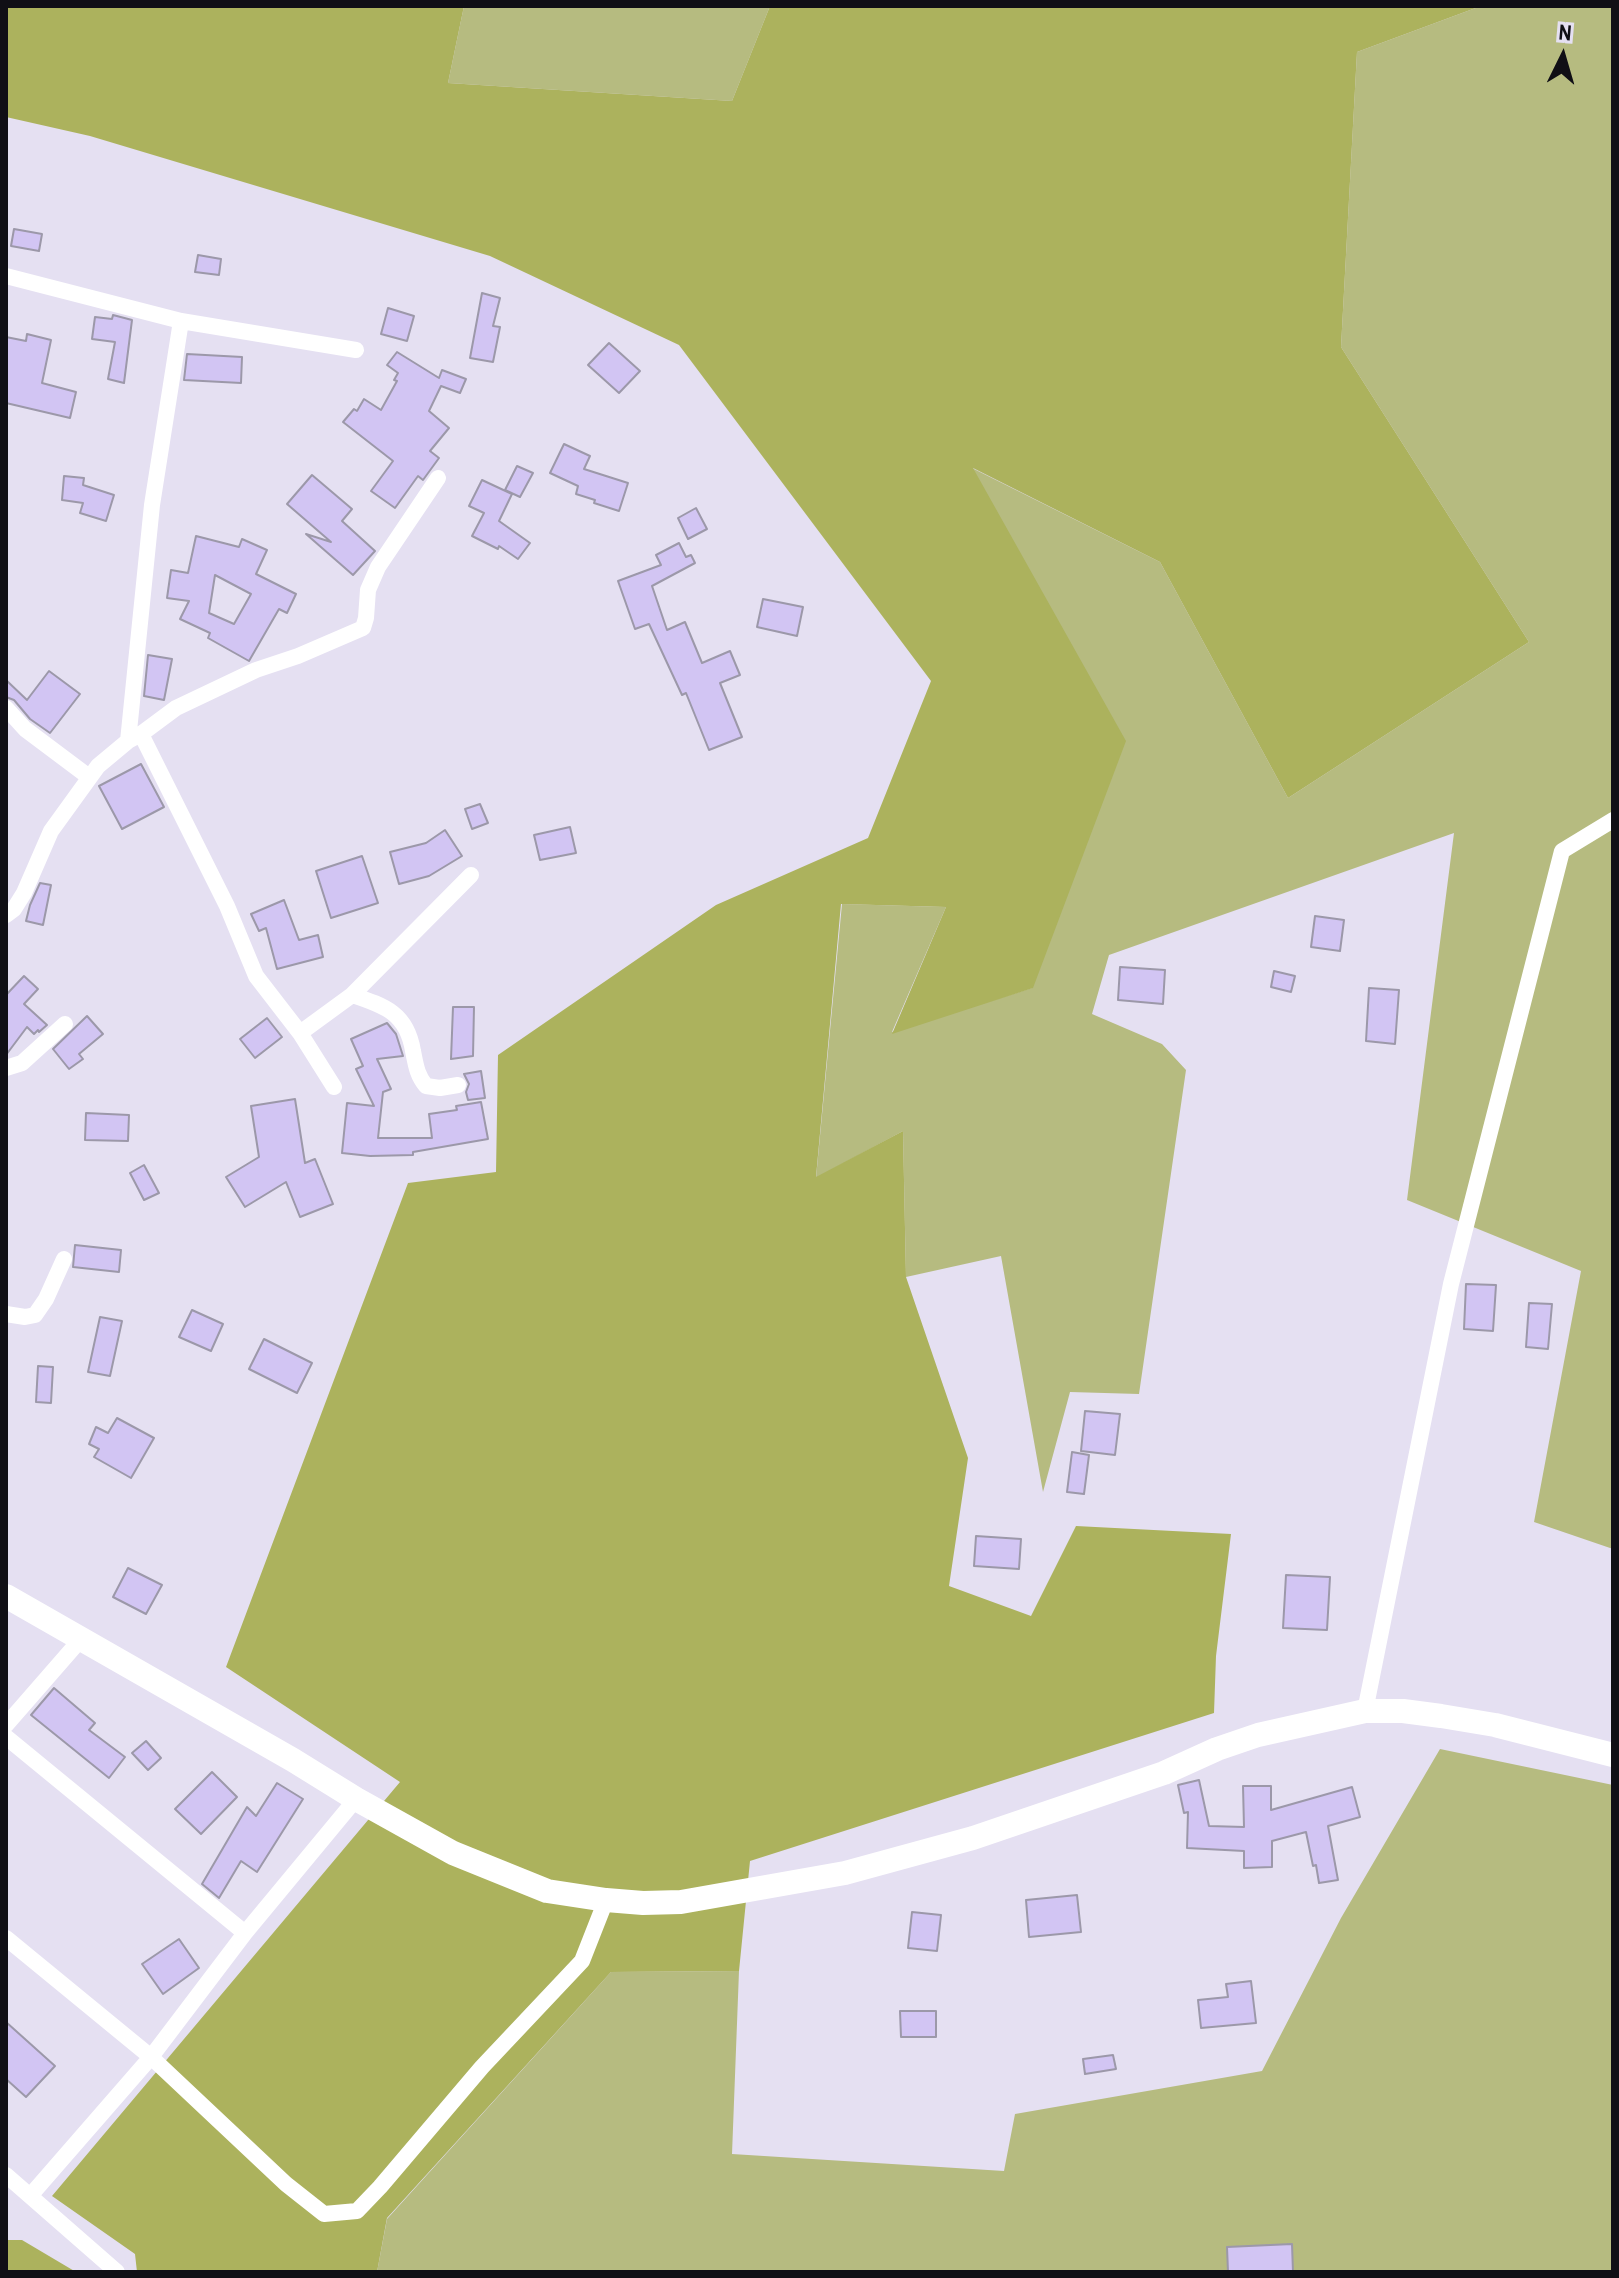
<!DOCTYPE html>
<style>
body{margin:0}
#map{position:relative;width:1619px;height:2278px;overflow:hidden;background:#e5e0f2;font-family:"Archivo Narrow",sans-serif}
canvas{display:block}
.frame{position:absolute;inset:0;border:8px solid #100f15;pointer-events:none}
.north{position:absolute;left:1523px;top:16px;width:80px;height:80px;-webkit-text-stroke:6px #e5e0f2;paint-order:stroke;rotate:5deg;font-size:22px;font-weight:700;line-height:32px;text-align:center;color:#100f15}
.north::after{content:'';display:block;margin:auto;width:28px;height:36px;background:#100f15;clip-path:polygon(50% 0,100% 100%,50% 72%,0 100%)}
</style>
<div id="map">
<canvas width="1619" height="2278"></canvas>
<div class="frame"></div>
<div class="north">N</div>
</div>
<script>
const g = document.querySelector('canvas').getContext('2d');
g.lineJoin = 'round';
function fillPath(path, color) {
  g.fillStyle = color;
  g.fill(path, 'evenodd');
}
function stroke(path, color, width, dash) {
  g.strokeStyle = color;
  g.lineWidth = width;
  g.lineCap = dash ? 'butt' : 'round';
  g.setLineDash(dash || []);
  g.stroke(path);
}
const green = new Path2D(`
 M 464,6 L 770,6 L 732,101 L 448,83 Z
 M 1481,6 L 1613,6 L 1613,1549 L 1534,1522 L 1581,1271 L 1407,1200 L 1454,833 L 1109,955 L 1092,1014 L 1162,1044 L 1186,1070 L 1139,1394 L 1070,1392 L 1043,1492 L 1001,1256 L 906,1277 L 903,1131 L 816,1178 L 842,904 L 946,907 L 892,1032 L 1032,988 L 972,468 L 1160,562 L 1288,798 L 1529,642 L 1341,347 L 1357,52 Z
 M 1440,1749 L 1613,1785 L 1613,2272 L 377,2272 L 387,2219 L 611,1972 L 739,1971 L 732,2154 L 1004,2171 L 1015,2114 L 1262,2071 L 1341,1918 Z`);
const forest = new Path2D(`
 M 6,6 L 464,6 L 448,83 L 732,101 L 770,6 L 1481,6 L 1357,52 L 1341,347 L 1529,642 L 1288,798 L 1160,562 L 973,468 L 1126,741 L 1033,988 L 892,1034 L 946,907 L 841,904 L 816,1177 L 903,1131 L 906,1277 L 968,1458 L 949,1586 L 1031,1616 L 1076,1526 L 1231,1534 L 1216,1656 L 1214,1713 L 750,1861 L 739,1971 L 611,1972 L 387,2218 L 377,2272 L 137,2272 L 135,2254 L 52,2196 L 400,1782 L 226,1667 L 408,1183 L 496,1172 L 498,1055 L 716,905 L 868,838 L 931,681 L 679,345 L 490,256 L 90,136 L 6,117 Z
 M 6,2240 L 22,2240 L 76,2272 L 6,2272 Z`);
const building = new Path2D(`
 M 14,229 L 42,234 L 39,251 L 11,246 Z
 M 198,255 L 221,259 L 219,275 L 195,272 Z
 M 482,293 L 500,298 L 493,326 L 500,327 L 493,362 L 470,358 Z
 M 388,308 L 414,316 L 407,341 L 381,334 Z
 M 113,315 L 132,320 L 124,383 L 108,379 L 115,342 L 92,339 L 95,317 L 112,319 Z
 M 27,334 L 51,340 L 42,383 L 76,392 L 70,418 L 6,403 L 6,337 L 26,341 Z
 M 609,343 L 640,371 L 619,393 L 588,365 Z
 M 397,352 L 439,378 L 442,370 L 466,379 L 460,393 L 441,386 L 429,411 L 449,428 L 430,451 L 439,458 L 423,480 L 418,476 L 395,508 L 371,491 L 393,461 L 343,422 L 354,409 L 357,411 L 364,399 L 381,410 L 397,381 L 394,380 L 398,373 L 387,365 Z
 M 187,354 L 242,357 L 241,383 L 184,380 Z
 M 564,444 L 590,456 L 584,469 L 628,483 L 619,511 L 594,503 L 595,500 L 576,494 L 578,486 L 550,473 Z
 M 517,466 L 533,473 L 520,497 L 505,490 Z
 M 312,475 L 352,509 L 342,521 L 375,551 L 353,575 L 306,534 L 331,542 L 287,504 Z
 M 64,476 L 84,478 L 83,485 L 114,495 L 106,521 L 80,513 L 83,503 L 62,500 Z
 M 482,480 L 512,494 L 499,521 L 530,543 L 518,559 L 499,546 L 498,549 L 472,536 L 484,513 L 469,506 Z
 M 696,508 L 707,529 L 688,539 L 678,518 Z
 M 196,536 L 239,547 L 242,539 L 267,550 L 256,574 L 296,594 L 287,613 L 279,609 L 249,661 L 208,638 L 210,633 L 180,619 L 189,601 L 167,598 L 171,570 L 188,573 ZM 215,575 L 251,594 L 234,624 L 209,613 Z
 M 679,543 L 686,557 L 691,555 L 695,563 L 652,586 L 667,630 L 685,622 L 702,663 L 730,651 L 740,675 L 720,683 L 742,737 L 709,750 L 686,693 L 682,695 L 649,624 L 635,629 L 618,581 L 661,565 L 656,555 Z
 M 763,599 L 803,607 L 797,636 L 757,627 Z
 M 148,655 L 172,659 L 164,700 L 144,696 Z
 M 49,671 L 80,694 L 50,733 L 30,719 L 14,700 L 6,697 L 6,680 L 27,700 Z
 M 141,764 L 164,807 L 122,829 L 99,786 Z
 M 480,804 L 488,823 L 472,829 L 465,809 Z
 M 570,827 L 576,853 L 540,860 L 534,835 Z
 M 445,830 L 462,856 L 429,876 L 399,884 L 390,852 L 426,843 Z
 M 362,856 L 378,903 L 331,918 L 316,871 Z
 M 40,883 L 51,885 L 43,925 L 26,921 L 30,905 Z
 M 284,900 L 299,940 L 318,935 L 323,957 L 277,969 L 266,928 L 259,931 L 251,914 Z
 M 1315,916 L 1344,920 L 1340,951 L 1311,947 Z
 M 1120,967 L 1165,970 L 1163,1004 L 1118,1000 Z
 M 1274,971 L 1295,976 L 1291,992 L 1271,987 Z
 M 24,976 L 38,989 L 24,1004 L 47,1025 L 39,1032 L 38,1030 L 34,1034 L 27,1027 L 6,1055 L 6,995 Z
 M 1369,988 L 1399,990 L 1395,1044 L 1366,1041 Z
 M 453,1007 L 474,1007 L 473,1056 L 451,1059 Z
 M 87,1016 L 103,1034 L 79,1054 L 83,1059 L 69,1069 L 53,1049 Z
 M 267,1018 L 282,1037 L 255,1058 L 240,1039 Z
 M 387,1023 L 396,1034 L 403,1056 L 377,1059 L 391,1089 L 383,1092 L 378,1138 L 432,1138 L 429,1114 L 457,1110 L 456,1106 L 481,1102 L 488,1139 L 413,1152 L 413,1155 L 370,1156 L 342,1153 L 347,1103 L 374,1106 L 356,1069 L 363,1066 L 351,1039 Z
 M 481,1071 L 485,1098 L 468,1100 L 466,1092 L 469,1084 L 464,1074 Z
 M 295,1099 L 305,1163 L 315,1159 L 333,1204 L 300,1217 L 286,1182 L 245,1207 L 226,1177 L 259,1157 L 251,1106 Z
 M 86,1113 L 129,1115 L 128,1141 L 85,1140 Z
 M 144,1165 L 159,1193 L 144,1200 L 130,1173 Z
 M 75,1245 L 121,1250 L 119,1272 L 73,1267 Z
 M 1466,1284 L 1496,1285 L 1493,1331 L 1464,1329 Z
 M 1529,1303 L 1552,1304 L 1548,1349 L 1526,1347 Z
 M 192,1310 L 223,1324 L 211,1351 L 179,1337 Z
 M 100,1317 L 122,1321 L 110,1376 L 88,1372 Z
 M 264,1339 L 312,1363 L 297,1393 L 249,1369 Z
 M 38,1366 L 53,1367 L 51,1403 L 36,1402 Z
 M 1085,1411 L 1120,1414 L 1115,1455 L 1081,1451 Z
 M 117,1418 L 154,1438 L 131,1478 L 94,1457 L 99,1449 L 89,1444 L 96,1427 L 108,1433 Z
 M 1072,1452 L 1089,1455 L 1084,1494 L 1067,1492 Z
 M 976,1536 L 1021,1539 L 1019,1569 L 974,1566 Z
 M 128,1568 L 162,1585 L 146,1614 L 113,1597 Z
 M 1286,1575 L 1330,1577 L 1327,1630 L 1283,1628 Z
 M 54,1688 L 95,1723 L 89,1730 L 125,1757 L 109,1778 L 31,1715 Z
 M 146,1741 L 161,1758 L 148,1770 L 132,1753 Z
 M 212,1772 L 237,1797 L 201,1834 L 175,1809 Z
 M 1199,1780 L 1209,1826 L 1244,1827 L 1243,1786 L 1271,1786 L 1271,1810 L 1352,1787 L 1360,1817 L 1328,1826 L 1338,1880 L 1319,1883 L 1316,1865 L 1313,1866 L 1306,1832 L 1272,1841 L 1272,1867 L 1244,1868 L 1244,1851 L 1187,1848 L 1188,1812 L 1184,1813 L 1178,1785 Z
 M 277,1783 L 303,1799 L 257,1872 L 241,1861 L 219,1898 L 202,1884 L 247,1807 L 256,1816 Z
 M 1077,1895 L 1081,1932 L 1029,1937 L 1026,1900 Z
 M 912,1912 L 941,1915 L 937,1951 L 908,1948 Z
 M 179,1939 L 199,1968 L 163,1994 L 142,1964 Z
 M 1251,1981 L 1256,2023 L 1201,2028 L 1198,2000 L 1228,1997 L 1226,1984 Z
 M 900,2011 L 936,2011 L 936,2037 L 901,2037 Z
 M 6,2022 L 55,2066 L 26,2097 L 6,2079 Z
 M 1113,2055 L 1116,2069 L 1085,2074 L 1083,2059 Z
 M 1292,2244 L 1293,2272 L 1228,2272 L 1227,2247 Z`);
const street = new Path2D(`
 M 6,276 L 181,321 L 356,350
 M 6,708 L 25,729 L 89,777
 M 141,734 L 227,906 L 256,976 L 300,1033 L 334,1087
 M 128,741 L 152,505 L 181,321
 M 6,915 L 14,909 L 24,893 L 51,831 L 98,766 L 128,741 L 141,734 L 176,708 L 256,670 L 298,656 L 363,628 L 366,618 L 368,590 L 378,567 L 438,478
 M 352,995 C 386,1006 407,1014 413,1051 C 416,1066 417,1075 426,1086 L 440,1088 L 458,1085
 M 300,1033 L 352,995 L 471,875
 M 6,1068 L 22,1063 L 65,1024
 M 6,1314 L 25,1317 L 35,1315 L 46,1299 L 64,1259
 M 1365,1711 L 1451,1284 L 1562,851 L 1613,820
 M 6,1725 L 81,1639
 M 6,1737 L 245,1933
 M 6,1938 L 151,2057 L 286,2184 L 324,2214 L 357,2211 L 380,2187 L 482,2067 L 582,1961 L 606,1900
 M 6,2175 L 117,2272
 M 30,2196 L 151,2057 L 245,1933 L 356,1799`);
const secondary = new Path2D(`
 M 6,1596 L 293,1760 L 356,1799 L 453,1853 L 547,1891 L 606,1900 L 643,1903 L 681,1902 L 845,1873 L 973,1838 L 1164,1773 L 1217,1749 L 1258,1735 L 1365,1711 L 1403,1711 L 1441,1716 L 1495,1725 L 1613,1755`);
fillPath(green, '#b6bb80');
fillPath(forest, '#acb25d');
fillPath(building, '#d2c5f3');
stroke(building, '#9c98a9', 2);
stroke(street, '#fff', 16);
stroke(secondary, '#fff', 24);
</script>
